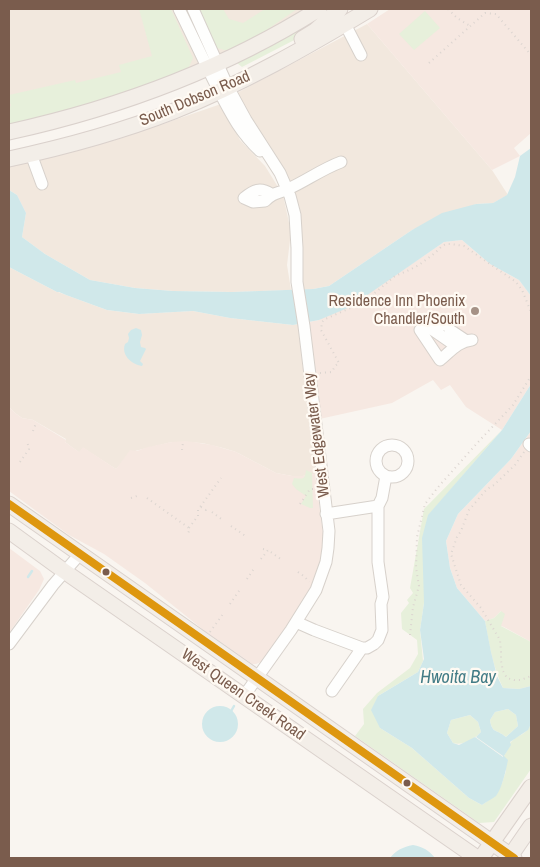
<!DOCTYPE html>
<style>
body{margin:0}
#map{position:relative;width:540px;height:867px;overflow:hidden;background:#f9f5f0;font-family:"Archivo Narrow",sans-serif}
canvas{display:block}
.frame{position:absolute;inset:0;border:10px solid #7a5c4d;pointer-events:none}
</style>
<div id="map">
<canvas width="540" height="867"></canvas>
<div class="frame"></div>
</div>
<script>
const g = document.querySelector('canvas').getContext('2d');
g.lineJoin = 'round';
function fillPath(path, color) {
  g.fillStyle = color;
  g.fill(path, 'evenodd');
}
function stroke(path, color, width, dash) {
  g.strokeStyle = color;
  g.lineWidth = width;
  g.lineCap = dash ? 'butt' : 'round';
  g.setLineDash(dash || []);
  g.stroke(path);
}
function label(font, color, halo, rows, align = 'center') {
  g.font = font + ' "Archivo Narrow",sans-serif';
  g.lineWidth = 4.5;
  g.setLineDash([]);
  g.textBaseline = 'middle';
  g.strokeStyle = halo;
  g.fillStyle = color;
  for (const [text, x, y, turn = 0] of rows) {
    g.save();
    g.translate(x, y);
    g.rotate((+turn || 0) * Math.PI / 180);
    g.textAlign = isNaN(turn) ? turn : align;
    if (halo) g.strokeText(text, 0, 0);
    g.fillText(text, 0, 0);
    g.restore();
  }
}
const residential = new Path2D(`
 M 9,9 L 308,9 L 255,38 L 188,69 L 9,126 Z
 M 367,24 L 492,170 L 508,195 L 493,203 L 476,204 L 412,230 L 329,286 L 313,289 L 302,290 L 296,199 L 237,93 Z
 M 221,104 L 240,140 L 265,166 L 283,195 L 291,232 L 287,265 L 291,290 L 232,292 L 173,291 L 135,288 L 90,280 L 45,254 L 22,237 L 26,213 L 17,195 L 9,190 L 9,166 L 119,139 Z
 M 9,267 L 57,292 L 58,292 L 66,295 L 107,310 L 139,314 L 193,311 L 230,318 L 293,325 L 298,324 L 315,474 L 303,476 L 292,476 L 276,473 L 236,452 L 223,448 L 202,443 L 172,442 L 135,451 L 116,469 L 83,448 L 80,453 L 65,442 L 66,439 L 33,420 L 22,418 L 15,413 L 9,407 Z`);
const commercial = new Path2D(`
 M 390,9 L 531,9 L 531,133 L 514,148 L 520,156 L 492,170 L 367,24 Z
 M 462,240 L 490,264 L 519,280 L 531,296 L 531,384 L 502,430 L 466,407 L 450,385 L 441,390 L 433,380 L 392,403 L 315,420 L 304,323 L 319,320 L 385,282 L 444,242 Z
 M 9,407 L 15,413 L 22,418 L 33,420 L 66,440 L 65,442 L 79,452 L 83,447 L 116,469 L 130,450 L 137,451 L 148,447 L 172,442 L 186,441 L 212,445 L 236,452 L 276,473 L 292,476 L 303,476 L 315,474 L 323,533 L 322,553 L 319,567 L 315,581 L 303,605 L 261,662 L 256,664 L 252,664 L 248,661 L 206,632 L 145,583 L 104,554 L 69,535 L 9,491 Z
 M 531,431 L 531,642 L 504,627 L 501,626 L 501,611 L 494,618 L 485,621 L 457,588 L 450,568 L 446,541 L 458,514 L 511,459 Z
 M 9,548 L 40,571 L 44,579 L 39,590 L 9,633 Z`);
const green = new Path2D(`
 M 139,9 L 171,9 L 193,58 L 188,69 L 108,100 L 9,126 L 9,107 L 11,106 L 9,100 L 9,95 L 75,80 L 76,83 L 121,72 L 119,65 L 152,56 Z
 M 199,9 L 223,9 L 229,19 L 243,23 L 265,9 L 297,9 L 255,38 L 228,51 L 217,48 Z
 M 425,11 L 440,28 L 414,50 L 399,34 Z
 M 307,24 L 310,27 L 304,35 L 242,67 L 237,63 L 239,58 Z
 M 502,430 L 428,516 L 424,575 L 424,603 L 420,630 L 423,661 L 418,672 L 378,696 L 380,728 L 412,748 L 469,798 L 482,805 L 496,795 L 502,783 L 506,771 L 504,756 C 507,752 508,744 512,741 C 519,734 525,736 531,724 L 531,769 L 494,822 L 479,823 L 355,736 L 364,724 L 363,709 L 377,693 L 410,668 L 418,654 L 417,640 L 402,629 L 401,613 L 409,603 L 407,600 L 413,593 L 410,588 L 424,509 Z
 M 306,470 L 312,473 L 313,508 L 310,508 L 301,504 L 306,496 L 296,489 L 292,484 L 294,478 C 303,479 305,480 306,470 Z
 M 501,611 L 505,614 L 501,626 L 531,642 L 531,686 L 519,689 L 503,688 C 493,667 489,644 485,621 L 494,618 Z
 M 508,709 L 516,715 L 518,726 L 506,737 C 497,729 492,734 490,720 L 495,712 Z
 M 470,715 L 478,722 L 481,732 C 475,739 462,746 453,743 L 447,733 L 451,720 Z`);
const water = new Path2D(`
 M 531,148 L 531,296 L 519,280 L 490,264 L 462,240 L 444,242 L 350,307 L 319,320 L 293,325 L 230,318 L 193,311 L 139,314 L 107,310 L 66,295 L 59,292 L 57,292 L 9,267 L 9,190 L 17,195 L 26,213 L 22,237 L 45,254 L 90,280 L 135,288 L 173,291 L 232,292 L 313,289 L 329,286 L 412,230 L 442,213 L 476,204 L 493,203 L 507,195 L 515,177 L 520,156 Z
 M 136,328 L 141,330 L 142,335 L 140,342 L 141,347 L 145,348 L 146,349 L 140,361 L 143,364 L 142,366 C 131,364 121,355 125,344 L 128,342 L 129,338 L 128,334 L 131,330 Z
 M 531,384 L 531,431 L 511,459 L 458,514 L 446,541 L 450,568 L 457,588 L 485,621 L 491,652 L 497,676 L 503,688 L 519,689 L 531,686 L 531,724 L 528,730 L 510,742 L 511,745 L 504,756 L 508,760 C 506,770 502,788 496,796 C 492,799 486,802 482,805 L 469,798 L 412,748 L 380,728 L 371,710 L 378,696 L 418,672 L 424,659 L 420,630 L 424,603 L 422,538 L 428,515 L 502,430 ZM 508,709 L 516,715 L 518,726 L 506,737 C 497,729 492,734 490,720 L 495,712 ZM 470,715 L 478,722 L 481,732 L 476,737 L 503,756 L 503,757 L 475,737 L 459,745 L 453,743 L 447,733 L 451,720 Z
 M202 724a18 18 0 1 1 36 0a18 18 0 1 1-36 0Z
 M 413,845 C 423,847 429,850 435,858 L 390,858 C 396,850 403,847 413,845 Z`);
const stream = new Path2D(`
 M 28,577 L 32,571
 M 230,713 L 234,706`);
const path = new Path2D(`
 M 448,9 L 457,18 L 470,26
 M 429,63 L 485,13 L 496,14 L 531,55
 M 320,373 L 332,372 L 335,366 L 339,363 L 321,330 L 322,322 L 325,319 L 355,306 L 370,297 L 395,276 L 407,271 L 419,265 L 435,253 L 442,246 L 446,244 L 451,244 L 464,246 L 516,282 L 522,290 L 531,312
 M 33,431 L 36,423
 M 182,450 L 183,442
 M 524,452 L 515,465 L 494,485 L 487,489 L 469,510 L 461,531 L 457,537 L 451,554 L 461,585 L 481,608 L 500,640 L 501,652 L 501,661 L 503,671 L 507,678 L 514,680 L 521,680 L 531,676
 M 20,462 L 29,449 L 27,441
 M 131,498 L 140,495
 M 147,498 L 189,528 L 189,531 L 187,536
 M 300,504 L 310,489 L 313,489
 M 201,507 L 206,510 L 207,509
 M 212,512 L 224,521
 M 231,526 L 247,537
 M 189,528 L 198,516 L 198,510 L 221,478
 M 263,549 L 268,550
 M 261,559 L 268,550 L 282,560
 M 298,572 L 305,577 L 309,582
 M 247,579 L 255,567
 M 230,604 L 241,588
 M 210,632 L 223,614
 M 410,635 L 413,607 L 419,586 L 416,568 L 417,537 L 425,504 L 439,486 L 480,440 L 513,405 L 531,376`);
const minor = new Path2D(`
 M 179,9 C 193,37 206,66 220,93 C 232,116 241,133 260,151
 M 193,9 L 228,87 L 246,120 L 280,173 L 290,196 L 295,215 L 297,248 L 297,282 L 304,326 L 329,531 L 328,548 L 326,562 L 316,590 L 291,630 L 244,696
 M 345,24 L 361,55
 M 31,154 L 42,184
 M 271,194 C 260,187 254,190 244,198 L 253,202 L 265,201 C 274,192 277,194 288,189 C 306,181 322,169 341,162
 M 427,326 L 456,346
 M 427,326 L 439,323 L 444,325
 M 420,330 L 440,360 C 450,352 458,341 472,340
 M 450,330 L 465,340
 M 529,444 L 531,446
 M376 461a16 16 0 1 1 32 0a16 16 0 1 1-32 0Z
 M 378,506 L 382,498 L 386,476
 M 296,622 L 314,630 L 362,648 L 367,648 L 374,644 L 378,640 L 382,630 L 381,604 L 383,597 L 378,562 L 378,506 L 326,514
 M 9,644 L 53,585 L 80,554
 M 332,691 L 362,648`);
const major = new Path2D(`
 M 302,39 L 315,31 L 340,9
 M 9,132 C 118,108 224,69 319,9
 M 9,159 C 65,147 120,132 174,111 C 242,84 307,47 370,9
 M 9,504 L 514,858
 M 9,531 L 64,571 L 477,858
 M 481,858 L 531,787
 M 509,858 L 531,826`);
const bus1 = new Path2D(`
 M 9,504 L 514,858`);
const markers = [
 [475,311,5,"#a69286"],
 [106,572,4.5,"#7a5c4d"],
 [407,783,4.5,"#7a5c4d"]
];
const streetNames = [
 ["South Dobson Road",195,99,-23],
 ["West Edgewater Way",317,435,-97],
 ["West Queen Creek Road",243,695,35]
];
const poiNames = [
 ["Residence Inn Phoenix",465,302],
 ["Chandler/South",465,320]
];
const waterNames = [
 ["Hwoita Bay",458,678]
];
fillPath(residential, '#f2e8de');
fillPath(commercial, '#f6e8e1');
fillPath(green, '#e7f0db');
fillPath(water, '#d0e8ea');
stroke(stream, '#d0e8ea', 2.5);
stroke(minor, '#d7d1cb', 13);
stroke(major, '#dad1cc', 17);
stroke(path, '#dcd5d0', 2, [1, 4]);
stroke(minor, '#fefefd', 11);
stroke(major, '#f3eee8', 15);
stroke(bus1, '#de970f', 8);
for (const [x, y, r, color] of markers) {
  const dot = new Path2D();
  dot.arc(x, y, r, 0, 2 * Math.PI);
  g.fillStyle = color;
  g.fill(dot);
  stroke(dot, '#fffaf3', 2);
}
label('16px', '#7a5c4d', '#fffaf3', streetNames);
label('16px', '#7a5c4d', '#fffaf3', poiNames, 'right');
label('italic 18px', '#437c86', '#fffaf3', waterNames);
</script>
